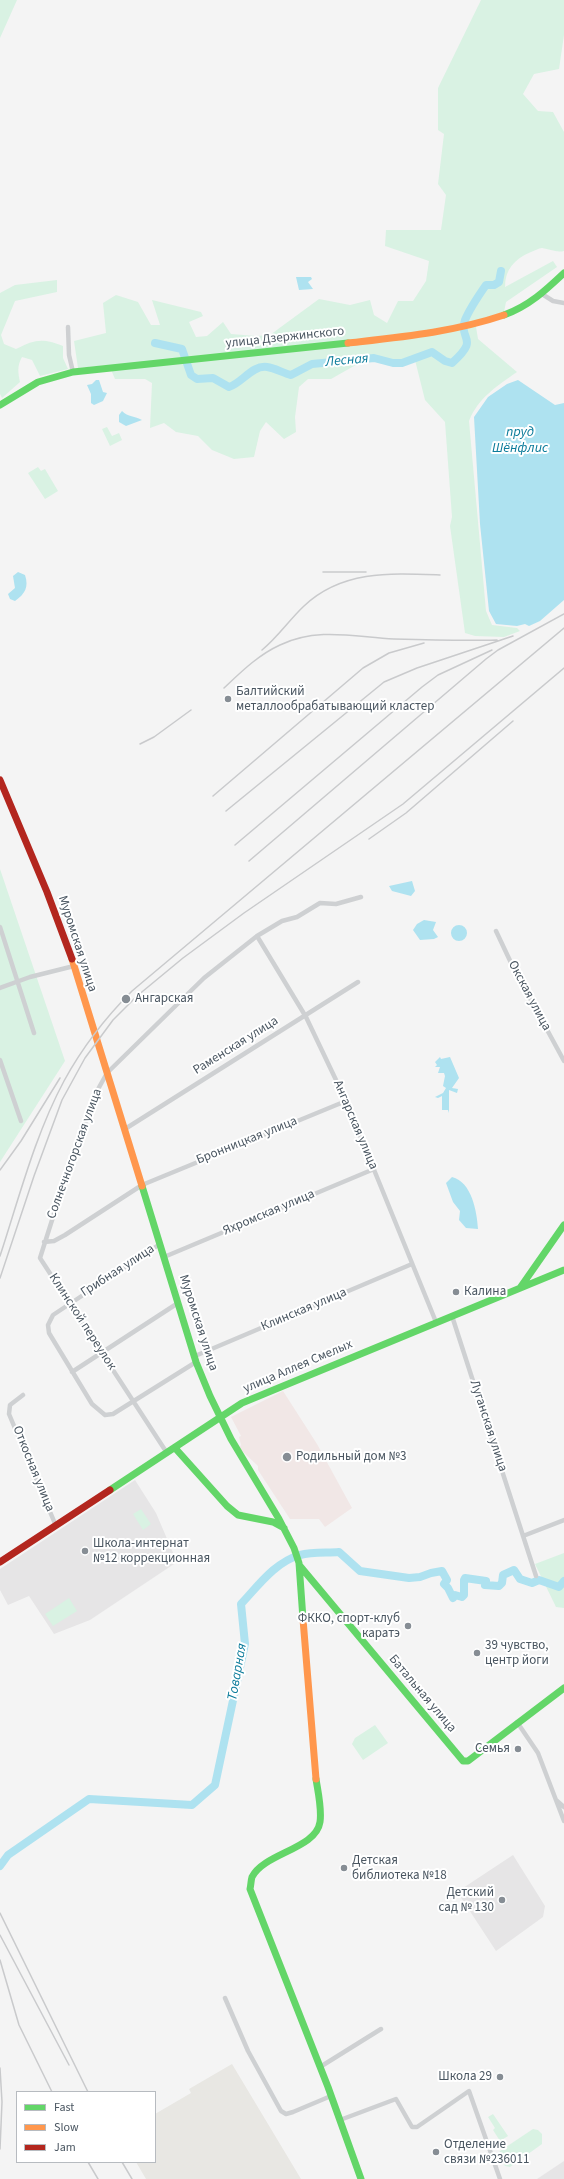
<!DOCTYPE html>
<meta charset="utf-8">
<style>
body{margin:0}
#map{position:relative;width:564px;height:2179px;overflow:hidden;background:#f4f4f4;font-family:"Source Sans 3",sans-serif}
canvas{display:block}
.legend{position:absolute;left:16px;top:2091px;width:140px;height:72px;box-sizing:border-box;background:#fff;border:1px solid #b7bbc0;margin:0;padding:5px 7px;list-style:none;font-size:12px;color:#4a5661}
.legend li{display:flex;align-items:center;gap:8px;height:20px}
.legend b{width:20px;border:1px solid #b7bbc0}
</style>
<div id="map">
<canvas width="564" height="2179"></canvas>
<ul class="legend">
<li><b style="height:5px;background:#63d668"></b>Fast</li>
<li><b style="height:5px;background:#ff974d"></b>Slow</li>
<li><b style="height:5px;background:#b3261e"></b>Jam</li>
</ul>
</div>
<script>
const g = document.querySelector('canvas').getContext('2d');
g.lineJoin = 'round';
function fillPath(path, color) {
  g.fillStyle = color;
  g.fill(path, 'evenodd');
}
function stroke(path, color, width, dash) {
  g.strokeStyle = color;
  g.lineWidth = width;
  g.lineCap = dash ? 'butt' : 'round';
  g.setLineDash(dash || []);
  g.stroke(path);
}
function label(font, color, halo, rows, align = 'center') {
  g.font = font + ' "Source Sans 3",sans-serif';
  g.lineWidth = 4;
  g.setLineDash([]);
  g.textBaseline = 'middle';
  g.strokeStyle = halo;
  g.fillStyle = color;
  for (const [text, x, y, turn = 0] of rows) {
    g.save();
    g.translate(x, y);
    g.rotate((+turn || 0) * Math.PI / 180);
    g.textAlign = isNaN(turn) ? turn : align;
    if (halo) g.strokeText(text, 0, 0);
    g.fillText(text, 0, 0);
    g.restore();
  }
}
const commercial = new Path2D(`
 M 232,2064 L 301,2179 L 146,2179 L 136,2162 L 155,2162 L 155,2114 L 191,2093 L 189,2089 Z`);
const education = new Path2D(`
 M 135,1480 L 156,1513 L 177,1562 L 90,1620 L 54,1634 L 29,1596 L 8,1605 L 0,1590 L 0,1569 Z
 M 513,1855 L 545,1906 L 543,1917 L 496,1951 L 458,1893 L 460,1890 Z
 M 564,2161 L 564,2179 L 537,2179 Z`);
const medical = new Path2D(`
 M 283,1391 L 317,1444 L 352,1508 L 325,1527 L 319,1519 L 290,1519 L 258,1470 L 258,1466 L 239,1448 L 241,1445 L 239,1437 L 241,1436 L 231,1417 Z`);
const green = new Path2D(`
 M 0,0 L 17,0 L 0,38 Z
 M 481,0 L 564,0 L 564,35 L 559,69 L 534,74 L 523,94 L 538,111 L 553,112 L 564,132 L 564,251 C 556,253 550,249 542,248 C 539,248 534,251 531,252 C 514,259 505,270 505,287 L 553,261 L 557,267 L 506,302 L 504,312 L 475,321 L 478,339 L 517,372 C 497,386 478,398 469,421 L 486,611 L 492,625 L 517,628 L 520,631 L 504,637 L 475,636 L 465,633 L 450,526 L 452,517 L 445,422 L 425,400 L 415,360 L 361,362 L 331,379 L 308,379 L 299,387 L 295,417 L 296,432 L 284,439 L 266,422 L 260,431 L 254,457 L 234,459 L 212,450 L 198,436 L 176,432 L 164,423 L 150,428 L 152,383 L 145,379 L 115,379 L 109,365 L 78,368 L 74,341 L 106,333 L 103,303 L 116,295 L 138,302 L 151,325 L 160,325 L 152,300 L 201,312 L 203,316 L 189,322 L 196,337 L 207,336 L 223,322 L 231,334 L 256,336 L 270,335 L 319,299 L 350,305 L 370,300 L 374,315 L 387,323 L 398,301 L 413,301 L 426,281 L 429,261 L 385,246 L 386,230 L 441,230 L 446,195 L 438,184 L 444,134 L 438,130 L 438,88 Z
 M 57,280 L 57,292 L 15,301 L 1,335 L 4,344 L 16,349 C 35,339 43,338 63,346 L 63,358 L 68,369 L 40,376 L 32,360 L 22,357 C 17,366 18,372 20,382 L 2,398 L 0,394 L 0,293 L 15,285 Z
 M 107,427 L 112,436 L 119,433 L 122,440 L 110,446 L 102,429 Z
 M 38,467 L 41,471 L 45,469 L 58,491 L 45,499 L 28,473 Z
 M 0,869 L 65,1061 L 0,1162 Z
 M 141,1509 L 151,1524 L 143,1530 L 133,1514 Z
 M 564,1553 L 564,1608 L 556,1607 L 535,1564 Z
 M 69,1598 L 77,1611 L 53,1626 L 45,1614 Z
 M 375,1725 L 388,1743 L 363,1760 L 352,1744 L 355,1738 Z
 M 493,2114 L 508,2136 L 500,2141 L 493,2130 L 495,2128 L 488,2117 Z
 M 533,2129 L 538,2130 L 542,2134 L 542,2144 L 510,2167 L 505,2166 L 498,2155 L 500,2151 Z`);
const water = new Path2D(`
 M 296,277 L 311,277 L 312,279 L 308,282 L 313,289 L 299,290 Z
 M 96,380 L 99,380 L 103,392 L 107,393 L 103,401 L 94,405 L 91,403 L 91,394 L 87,385 L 92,384 Z
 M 518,380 L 555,405 L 564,403 L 564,600 L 540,621 L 529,626 L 525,624 L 517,626 L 496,624 L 489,611 L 480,524 L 474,417 L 488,397 L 507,384 Z
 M 122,411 C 128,417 135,416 142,420 L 126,426 L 119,422 L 119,415 Z
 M 18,572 L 25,575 C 29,587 25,594 15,601 L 10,599 L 8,594 L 15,588 L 13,576 Z
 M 412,881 L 415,891 L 411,896 L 392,891 L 389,886 Z
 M 424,920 L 436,922 L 433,930 L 438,937 L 434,939 L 420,940 L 413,930 L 417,924 Z
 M451 933a8 8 0 1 1 16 0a8 8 0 1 1-16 0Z
 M 440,1057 L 441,1059 L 450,1057 L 459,1078 L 452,1088 L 458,1089 L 457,1093 L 449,1090 L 449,1113 L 448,1110 L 442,1110 L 442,1096 L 438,1098 L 435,1097 L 443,1093 L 446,1088 L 443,1086 L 445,1076 L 444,1073 L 438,1073 L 440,1067 L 435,1067 L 437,1065 L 435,1062 Z
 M 452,1177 C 472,1182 477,1212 478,1229 L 466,1228 L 459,1220 L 460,1211 L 453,1202 L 446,1183 Z`);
const river = new Path2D(`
 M 155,343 L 182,349 L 191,375 L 197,379 L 213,378 L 229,387 C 242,383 252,365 267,367 C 275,368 283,373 291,375 L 312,364 L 374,358 L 393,363 L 402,363 L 432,352 L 445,361 L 452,363 C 481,337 458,341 465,320 C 470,308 479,295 486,285 L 494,285 L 499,282 L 501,271
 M 0,1866 L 8,1855 L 89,1799 L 192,1805 L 215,1785 L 245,1644 L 241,1604 C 258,1586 275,1562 300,1555 C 312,1552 327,1553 339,1552 L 360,1571 L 409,1578 L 420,1577 L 431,1573 L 442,1571 L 447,1580 L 444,1584 L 448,1588 L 453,1598 L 455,1595 L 462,1597 L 464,1595 L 464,1580 L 465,1578 L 486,1581 L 485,1585 L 499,1586 L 502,1583 L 503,1575 L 514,1570 L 520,1579 L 532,1583 L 539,1580 L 559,1587 L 564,1581`);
const street = new Path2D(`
 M 542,294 L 553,301 L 564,303
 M 68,327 L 69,355 L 73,372
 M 0,927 L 34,1033
 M 496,931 L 513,967 L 564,1061
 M 257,936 L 306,1017 L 346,1101 L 436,1322
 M 0,988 L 30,977 L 74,966
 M 0,1060 L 21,1121
 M 125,1129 L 358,982
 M 44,1242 L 54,1241 L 65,1235 L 142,1185 L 346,1101
 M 160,1244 L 53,1315 L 48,1325 L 49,1333 L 92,1404 L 105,1415 L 113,1414 L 196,1362
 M 164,1257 L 374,1169
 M 452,1316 L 536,1576
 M 195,1356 L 412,1264
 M 72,1372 L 178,1303
 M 23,1395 L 10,1405 L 9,1414 L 56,1526
 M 167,1453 L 40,1258 L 67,1173 L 97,1091 L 107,1073 L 204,978 L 257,936 L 282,921 L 297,917 L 320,903 L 336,904 L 361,897
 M 523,1536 L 564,1520
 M 517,1722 L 538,1753 L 564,1821
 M 556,1800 L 564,1807
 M 225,1998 L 248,2051 L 281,2111 L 286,2114 L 293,2112 L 331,2096
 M 320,2067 L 381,2029
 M 340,2120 L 396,2099 L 412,2127 L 417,2127 L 469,2091 L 500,2179`);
const fast = new Path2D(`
 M 504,315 C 529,306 546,290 564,273
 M 0,405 L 38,382 L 73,372 L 348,343
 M 142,1186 L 196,1362 L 210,1396 L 231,1439 L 279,1519 L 294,1548 L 299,1563 L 303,1619
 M 520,1288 L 564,1225
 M 175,1448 L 227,1506 L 238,1515 L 273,1522 L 284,1528
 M 110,1490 L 242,1403 L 564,1270
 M 300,1566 L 463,1761 L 468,1761 L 564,1688
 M 316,1779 C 318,1792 322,1809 320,1822 C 316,1849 264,1853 252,1877 C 251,1880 251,1885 250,1889 L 328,2087 L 361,2179`);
const slow = new Path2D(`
 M 348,343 C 401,337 454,332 504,315
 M 72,959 L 142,1186
 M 303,1619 L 316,1779`);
const jam = new Path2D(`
 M 0,780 L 47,892 L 72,959
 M 0,1562 L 110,1490`);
const rail = new Path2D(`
 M 323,572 L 366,572
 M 262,650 C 278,637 289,620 304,606 C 342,570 391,573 440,575
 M 224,688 C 241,672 258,655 280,645 C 318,627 354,637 394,639 C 428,640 462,641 497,640
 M 140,744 L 154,737 L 191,710
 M 213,796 L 363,668 L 389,653 L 424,643
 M 226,811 L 384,682 L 417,668 L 513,636
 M 369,839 L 406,813 L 513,721
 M 235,845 L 422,687 L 438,675 L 492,650
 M 249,861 L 486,659 L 498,650 L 564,614
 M 0,1170 L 21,1141 L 60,1078
 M 0,1256 C 19,1198 35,1135 64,1081 C 82,1048 105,1018 132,991 L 564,628
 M 0,1278 L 34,1176 L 62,1100 L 85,1058 L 113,1020 L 137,996 L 183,958 L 244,913 L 403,804 L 564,668
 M 0,1913 L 88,2092
 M 0,1935 L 69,2065
 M 0,1960 L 19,2025 L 52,2092
 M 0,2068 L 2,2102 L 0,2149
 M 88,2162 L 98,2179
 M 122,2162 L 132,2179`);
const markers = [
 [228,699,4,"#868d94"],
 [126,999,5,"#868d94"],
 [456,1292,4,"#868d94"],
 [287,1457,5,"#868d94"],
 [85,1551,4,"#868d94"],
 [408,1626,4,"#868d94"],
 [477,1653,4,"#868d94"],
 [518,1749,4,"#868d94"],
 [344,1868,4,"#868d94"],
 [502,1900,4,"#868d94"],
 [500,2077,4,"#868d94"],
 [436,2152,4,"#868d94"]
];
const streetNames = [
 ["улица Дзержинского",285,338,-6],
 ["Муромская улица",77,944,72],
 ["Окская улица",529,996,62],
 ["Раменская улица",236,1046,-32],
 ["Ангарская улица",355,1125,67],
 ["Бронницкая улица",247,1141,-22],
 ["Солнечногорская улица",75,1154,-70],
 ["Яхромская улица",269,1213,-23],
 ["Грибная улица",118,1271,-33],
 ["Клинская улица",304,1310,-23],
 ["Клинской переулок",82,1322,57],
 ["Муромская улица",198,1323,72],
 ["улица Аллея Смелых",298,1367,-23],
 ["Луганская улица",488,1426,72],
 ["Откосная улица",33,1469,68],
 ["Батальная улица",422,1694,50]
];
const poiNames = [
 ["Балтийский",236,692],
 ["металлообрабатывающий кластер",236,707],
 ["Ангарская",135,999],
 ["Калина",464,1292],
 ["Родильный дом №3",296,1457],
 ["Школа-интернат",93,1544],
 ["№12 коррекционная",93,1559],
 ["ФККО, спорт-клуб",400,1619,"right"],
 ["каратэ",400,1634,"right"],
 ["39 чувство,",485,1646],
 ["центр йоги",485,1661],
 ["Семья",510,1749,"right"],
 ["Детская",352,1861],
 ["библиотека №18",352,1876],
 ["Детский",494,1893,"right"],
 ["сад № 130",494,1908,"right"],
 ["Школа 29",492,2077,"right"],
 ["Отделение",444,2145],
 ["связи №236011",444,2160]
];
const waterNames = [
 ["Лесная",347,361,-5],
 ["пруд",520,433],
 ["Шёнфлис",520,449],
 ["Товарная",238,1672,-80]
];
fillPath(commercial, '#e8e7e3');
fillPath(education, '#e6e5e6');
fillPath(medical, '#f1e7e6');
fillPath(green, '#d9f2e3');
fillPath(water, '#aee2f0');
stroke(river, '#aee2f0', 8);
stroke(street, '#ced0d2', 4.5);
stroke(fast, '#63d668', 7);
stroke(slow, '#ff974d', 7);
stroke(jam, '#b3261e', 7);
stroke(rail, '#c9cacc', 1.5);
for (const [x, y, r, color] of markers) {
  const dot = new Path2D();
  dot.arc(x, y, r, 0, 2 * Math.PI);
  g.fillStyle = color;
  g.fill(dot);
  stroke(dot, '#fff', 1.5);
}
label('13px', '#4a5661', '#fff', streetNames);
label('13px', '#4a5661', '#fff', poiNames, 'left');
label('italic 14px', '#0c7c9b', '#fff', waterNames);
</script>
